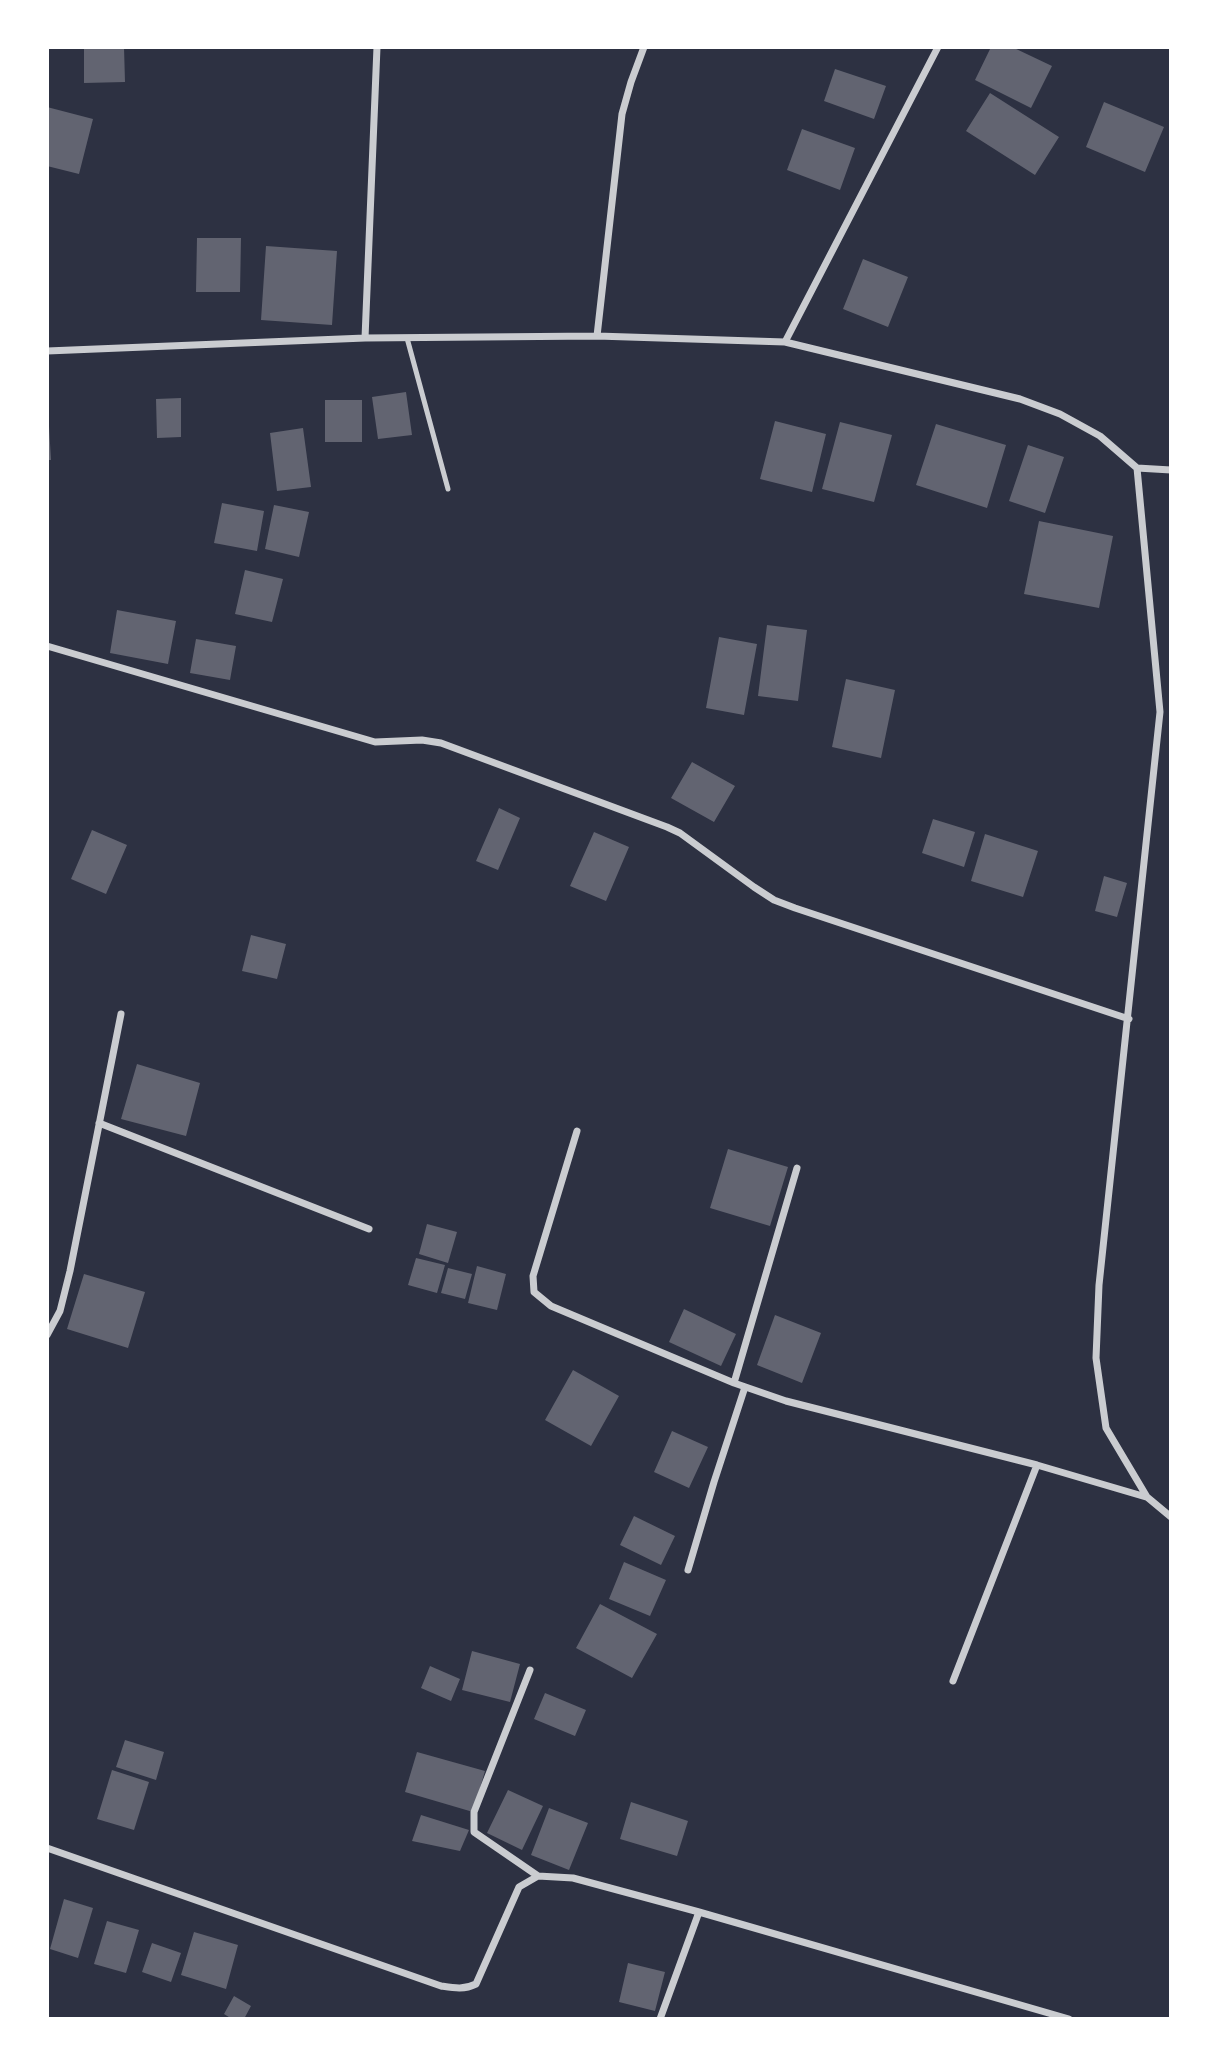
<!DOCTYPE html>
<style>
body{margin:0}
#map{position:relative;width:1218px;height:2066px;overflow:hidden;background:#2d3142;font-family:"Alegreya Sans",sans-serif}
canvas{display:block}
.frame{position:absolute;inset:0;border:49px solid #fff;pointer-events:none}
</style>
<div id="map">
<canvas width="1218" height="2066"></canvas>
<div class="frame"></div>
</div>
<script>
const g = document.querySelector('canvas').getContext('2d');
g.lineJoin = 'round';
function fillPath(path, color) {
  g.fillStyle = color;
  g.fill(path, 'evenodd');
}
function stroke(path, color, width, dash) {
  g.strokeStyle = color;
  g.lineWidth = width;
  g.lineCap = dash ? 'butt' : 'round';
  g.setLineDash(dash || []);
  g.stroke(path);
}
const building = new Path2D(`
 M 84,47 L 124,47 L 125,82 L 84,83 Z
 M 991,47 L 1012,47 L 1052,66 L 1031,108 L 975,80 Z
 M 835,69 L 886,86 L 874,119 L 824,101 Z
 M 990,93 L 1059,137 L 1035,175 L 966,131 Z
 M 1104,102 L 1164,127 L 1145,172 L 1086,147 Z
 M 47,107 L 93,119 L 79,174 L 47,166 Z
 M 802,129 L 855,148 L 840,190 L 787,170 Z
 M 197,238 L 241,238 L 240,292 L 196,292 Z
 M 266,246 L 337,251 L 332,325 L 261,320 Z
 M 863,259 L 908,277 L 888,327 L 843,309 Z
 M 406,392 L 412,435 L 378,439 L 372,397 Z
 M 181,398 L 181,437 L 157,438 L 156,399 Z
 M 325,400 L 362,400 L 362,442 L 325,442 Z
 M 775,421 L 826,434 L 812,492 L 760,479 Z
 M 840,422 L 892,435 L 874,502 L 822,489 Z
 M 936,424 L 1006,445 L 987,508 L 916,485 Z
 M 47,426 L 49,426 L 51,460 L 47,460 Z
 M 303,428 L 311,487 L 277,491 L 270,433 Z
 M 1028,445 L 1064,457 L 1045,513 L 1009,501 Z
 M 222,503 L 264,511 L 257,551 L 214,543 Z
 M 274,505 L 309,512 L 299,557 L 265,549 Z
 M 1039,521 L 1113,536 L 1099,608 L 1024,594 Z
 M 245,570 L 283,579 L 272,622 L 235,614 Z
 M 117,610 L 176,621 L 168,664 L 110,653 Z
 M 767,625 L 807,630 L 798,701 L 758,696 Z
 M 719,637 L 757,644 L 744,715 L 706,708 Z
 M 196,639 L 236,646 L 230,680 L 190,673 Z
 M 846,679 L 895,690 L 881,758 L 832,747 Z
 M 692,762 L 735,786 L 714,822 L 671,798 Z
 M 499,808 L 520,818 L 498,870 L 476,861 Z
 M 933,819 L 975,832 L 964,867 L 922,853 Z
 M 92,830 L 127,845 L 106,894 L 71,879 Z
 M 594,832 L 629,847 L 606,901 L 570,886 Z
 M 985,834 L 1038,851 L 1023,897 L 971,881 Z
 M 1104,876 L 1127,883 L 1117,917 L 1095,911 Z
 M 251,935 L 286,944 L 277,979 L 242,971 Z
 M 137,1064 L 200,1083 L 186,1136 L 121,1119 Z
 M 728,1149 L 788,1167 L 770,1226 L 710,1208 Z
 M 427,1224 L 457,1232 L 448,1263 L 419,1254 Z
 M 416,1258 L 445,1265 L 437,1293 L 408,1285 Z
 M 477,1266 L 506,1274 L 497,1310 L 468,1303 Z
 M 448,1268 L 472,1274 L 465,1299 L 441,1293 Z
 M 84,1274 L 145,1292 L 128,1348 L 67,1329 Z
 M 684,1309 L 736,1334 L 721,1366 L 669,1342 Z
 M 775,1315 L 821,1333 L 802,1383 L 757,1365 Z
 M 573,1370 L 619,1396 L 591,1446 L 545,1420 Z
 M 672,1431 L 708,1447 L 689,1488 L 654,1472 Z
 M 634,1516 L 675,1536 L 661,1565 L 620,1545 Z
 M 624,1562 L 666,1580 L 650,1616 L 609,1599 Z
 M 600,1604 L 657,1634 L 632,1678 L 576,1648 Z
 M 472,1651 L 520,1664 L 510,1702 L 462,1690 Z
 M 430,1666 L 460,1679 L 451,1701 L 421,1688 Z
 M 545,1693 L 586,1710 L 575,1736 L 534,1719 Z
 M 125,1740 L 164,1752 L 156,1780 L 116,1767 Z
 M 417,1752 L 485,1771 L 473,1812 L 405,1792 Z
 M 112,1770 L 149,1782 L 134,1830 L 97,1819 Z
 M 508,1790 L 543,1806 L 522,1850 L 487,1833 Z
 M 631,1802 L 688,1821 L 677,1856 L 620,1839 Z
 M 549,1808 L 588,1823 L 569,1870 L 531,1855 Z
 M 421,1815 L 469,1830 L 460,1851 L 412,1841 Z
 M 64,1899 L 93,1908 L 78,1958 L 50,1949 Z
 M 107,1921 L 139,1930 L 126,1973 L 94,1964 Z
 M 194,1932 L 238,1945 L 226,1989 L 181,1975 Z
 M 152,1943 L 181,1953 L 171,1982 L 142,1972 Z
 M 628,1963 L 665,1972 L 655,2011 L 619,2002 Z
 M 234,1996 L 251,2006 L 244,2019 L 232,2019 L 224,2014 Z`);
const service = new Path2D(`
 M 407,338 L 448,489`);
const minor = new Path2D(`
 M 597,336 L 622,114 L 631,82 L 644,47
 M 365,338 L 377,47
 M 785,342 L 938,47
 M 47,351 L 365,338 L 597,336 L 785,342 L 1020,399 L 1060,414 L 1100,436 L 1137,468 L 1160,712 L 1099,1285 L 1096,1358 L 1106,1428 L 1147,1497 L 1171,1517
 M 1137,468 L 1171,470
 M 47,646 L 375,742 L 422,740 L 441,743 L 667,827 L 680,833 L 754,887 L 774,900 L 795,908 L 1129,1019
 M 99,1123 L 369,1229
 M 577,1131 L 533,1276 L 534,1292 L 551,1306 L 734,1383 L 786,1401 L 1037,1465 L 1146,1497
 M 47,1335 L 60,1311 L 70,1271 L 121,1014
 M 734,1383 L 797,1168
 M 688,1570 L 714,1482 L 745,1387
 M 530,1670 L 474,1812 L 474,1832 L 538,1876
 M 953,1681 L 1037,1465
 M 47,1848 L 441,1986 C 454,1988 464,1990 476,1984 L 519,1887 L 538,1876 L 573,1878 L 699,1912 L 1069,2019
 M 660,2019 L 699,1912`);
fillPath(building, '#626471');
stroke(service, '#caccd0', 5);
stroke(minor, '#caccd0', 7);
</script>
